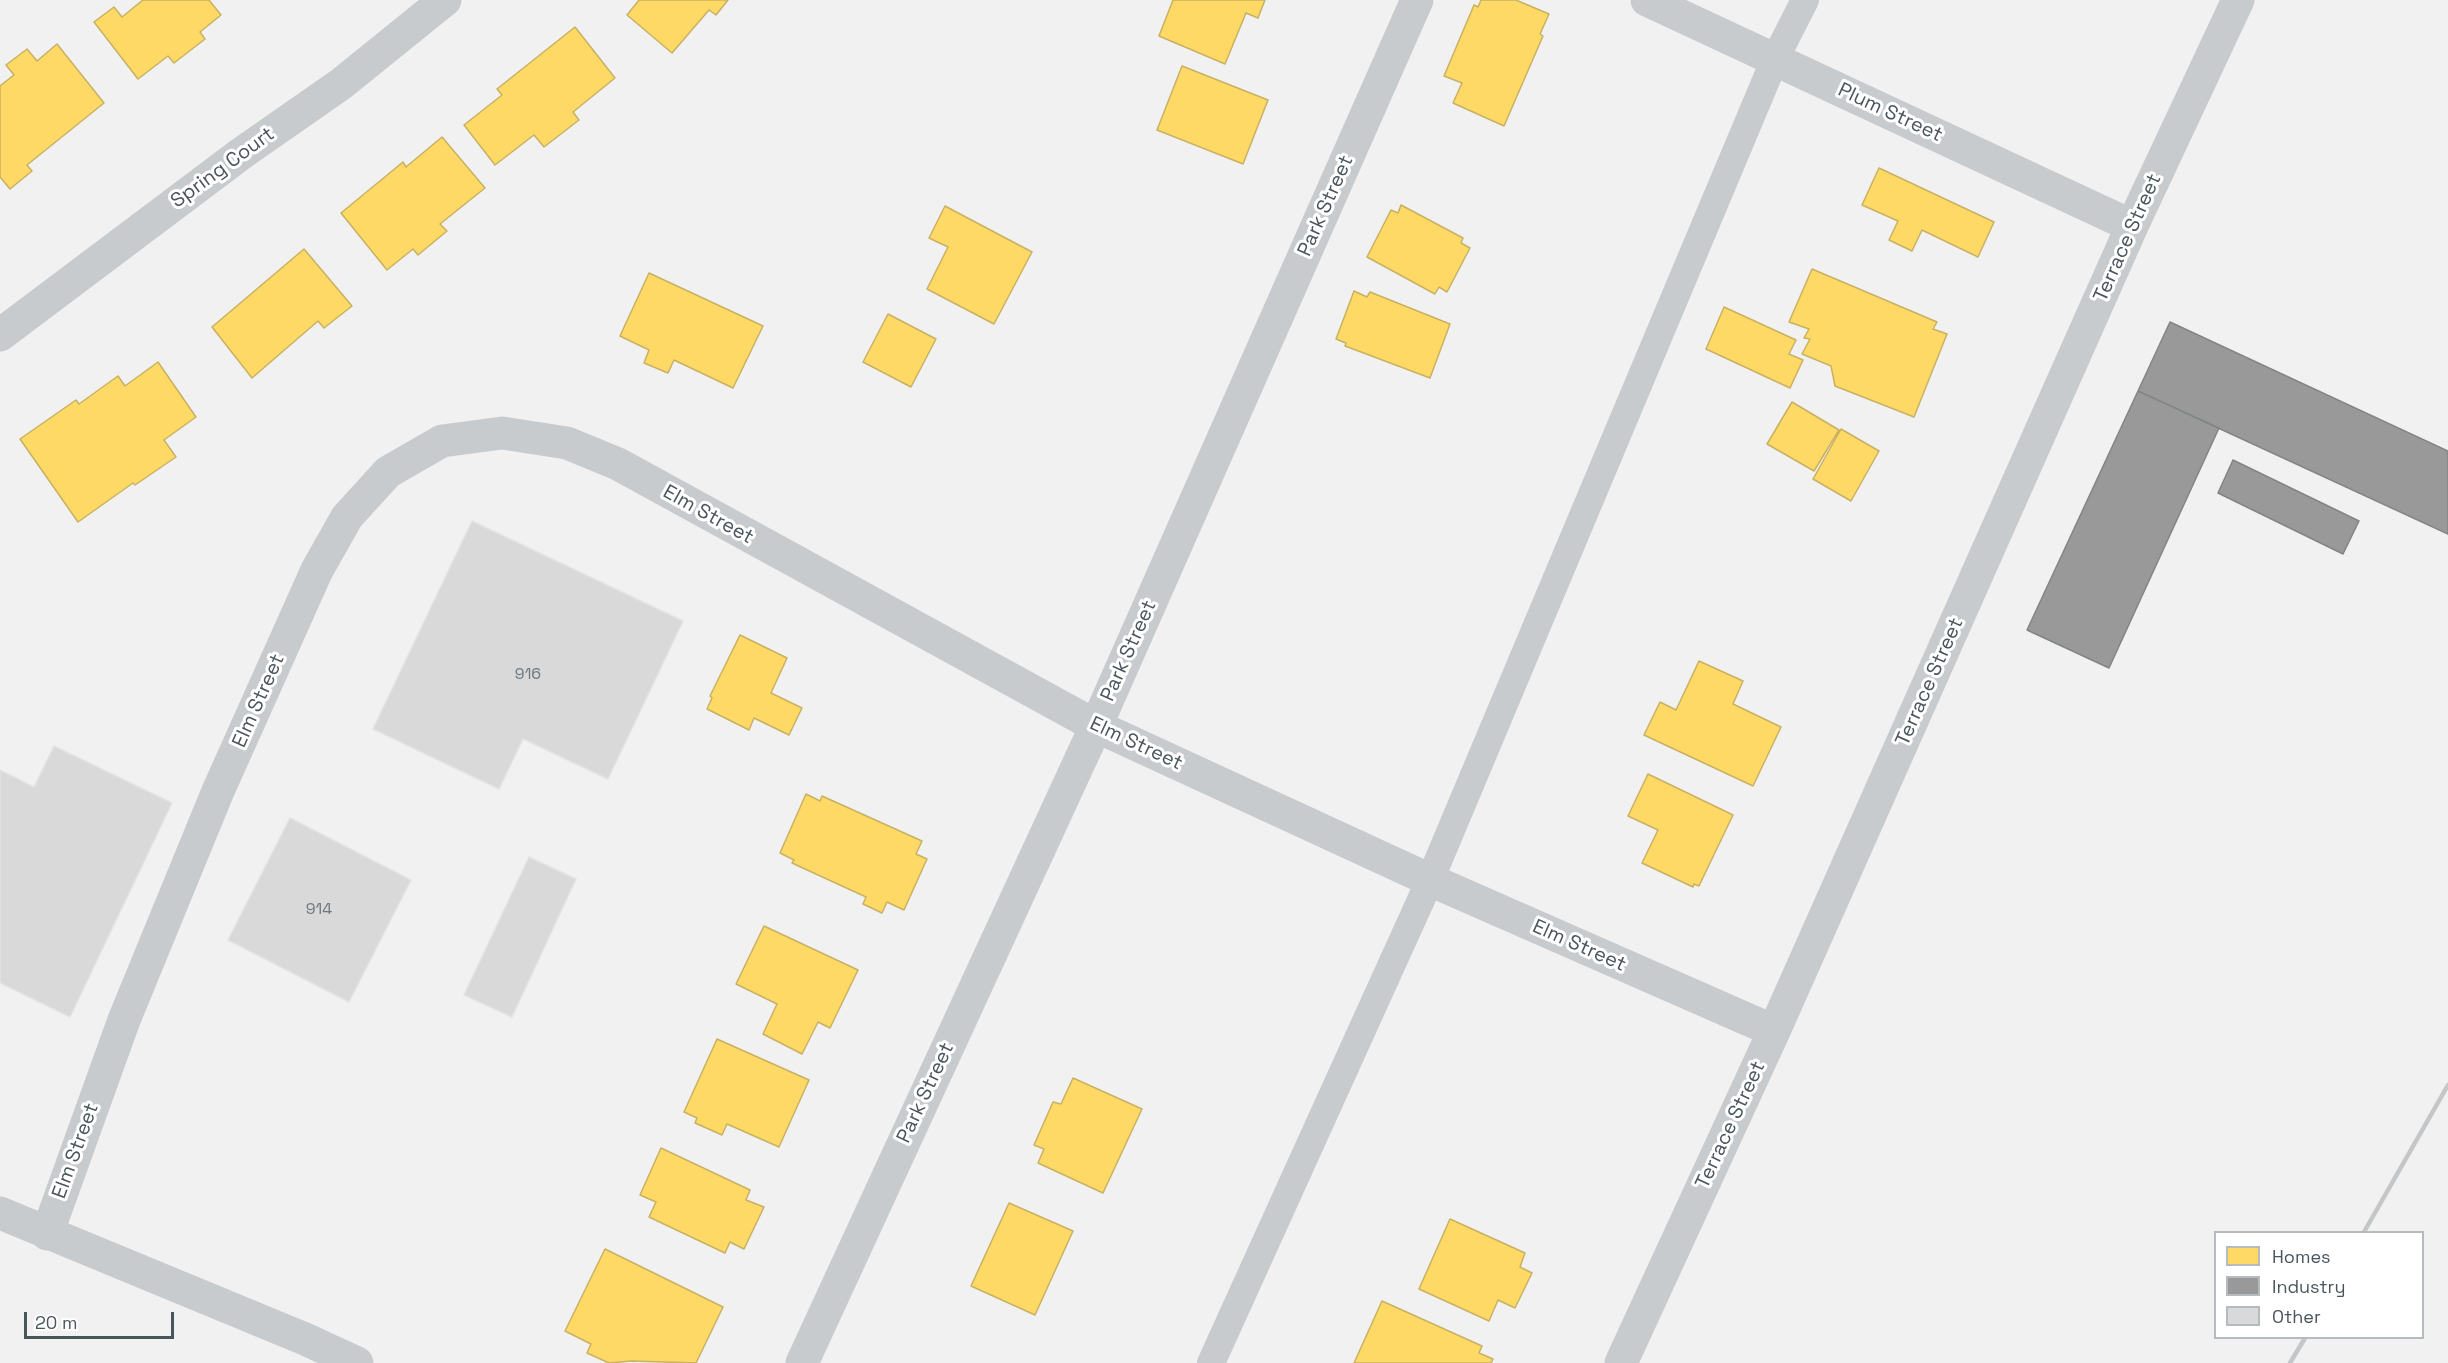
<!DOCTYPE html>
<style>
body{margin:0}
#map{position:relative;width:2448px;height:1363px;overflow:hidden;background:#f1f1f1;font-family:"Space Grotesk",sans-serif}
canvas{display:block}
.legend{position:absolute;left:2214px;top:1231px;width:210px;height:108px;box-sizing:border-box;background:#fff;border:2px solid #b6bbbe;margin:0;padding:8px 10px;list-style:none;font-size:18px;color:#49555c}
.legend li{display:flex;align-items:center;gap:12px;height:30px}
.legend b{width:30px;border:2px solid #b6bbbe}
.scale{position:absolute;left:24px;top:1312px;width:150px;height:27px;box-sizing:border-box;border:3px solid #49555c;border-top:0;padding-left:8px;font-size:18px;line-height:21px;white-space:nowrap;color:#49555c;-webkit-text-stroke:4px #fff;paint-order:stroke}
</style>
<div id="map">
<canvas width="2448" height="1363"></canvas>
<ul class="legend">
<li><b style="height:16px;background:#ffd966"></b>Homes</li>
<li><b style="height:16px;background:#999"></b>Industry</li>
<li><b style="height:16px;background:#d9d9da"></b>Other</li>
</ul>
<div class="scale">20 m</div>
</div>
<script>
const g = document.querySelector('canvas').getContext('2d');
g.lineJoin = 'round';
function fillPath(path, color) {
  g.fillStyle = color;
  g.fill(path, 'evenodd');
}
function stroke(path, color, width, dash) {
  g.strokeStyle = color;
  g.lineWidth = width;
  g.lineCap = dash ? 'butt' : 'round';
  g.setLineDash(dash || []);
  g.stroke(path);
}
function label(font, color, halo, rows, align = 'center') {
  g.font = font + ' "Space Grotesk",sans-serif';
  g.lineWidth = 6;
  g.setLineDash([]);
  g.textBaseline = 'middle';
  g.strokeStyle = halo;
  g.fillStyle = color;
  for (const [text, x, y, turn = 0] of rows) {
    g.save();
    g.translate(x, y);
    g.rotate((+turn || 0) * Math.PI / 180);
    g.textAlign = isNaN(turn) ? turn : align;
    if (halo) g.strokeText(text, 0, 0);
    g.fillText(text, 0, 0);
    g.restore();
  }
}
const homes = new Path2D(`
 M 143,0 L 209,0 L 221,15 L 200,32 L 205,39 L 174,63 L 168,56 L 138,79 L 94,22 L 114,7 L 122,17 Z
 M 639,0 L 728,0 L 716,15 L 709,10 L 672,53 L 627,15 Z
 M 1173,0 L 1265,0 L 1258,18 L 1246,13 L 1225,64 L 1159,36 Z
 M 1481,0 L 1516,0 L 1549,14 L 1540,34 L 1543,36 L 1504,126 L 1453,103 L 1462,83 L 1444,76 L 1474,5 L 1478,7 Z
 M 575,27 L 615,78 L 573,112 L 579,120 L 544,147 L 534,135 L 495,165 L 464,125 L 502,95 L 497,89 Z
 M 57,44 L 104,103 L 27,165 L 32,171 L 10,189 L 0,177 L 0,86 L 14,75 L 6,65 L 27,49 L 37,61 Z
 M 1182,66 L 1268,100 L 1243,164 L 1157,130 Z
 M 442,137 L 485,188 L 440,224 L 447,231 L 418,255 L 413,249 L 387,270 L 341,213 L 403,162 L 406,167 Z
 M 1879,168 L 1994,222 L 1978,257 L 1922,230 L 1912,251 L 1889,240 L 1898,221 L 1862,205 Z
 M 1401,205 L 1463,238 L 1461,243 L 1470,248 L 1447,292 L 1439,287 L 1435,294 L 1367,257 L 1391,210 L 1398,213 Z
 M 945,206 L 1032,252 L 994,324 L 927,289 L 948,247 L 929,238 Z
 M 304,249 L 352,306 L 324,328 L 318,321 L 252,378 L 212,327 Z
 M 1812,269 L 1937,322 L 1933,329 L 1947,334 L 1914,417 L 1835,386 L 1831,366 L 1802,354 L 1810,339 L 1804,338 L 1809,329 L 1789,322 Z
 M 649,273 L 763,326 L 733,388 L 674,360 L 668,373 L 644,363 L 649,350 L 620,336 Z
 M 1354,291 L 1367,297 L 1370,292 L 1450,324 L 1430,378 L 1345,346 L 1346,343 L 1336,339 Z
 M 1724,307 L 1796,340 L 1789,354 L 1803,360 L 1790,388 L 1706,349 Z
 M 888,314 L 936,339 L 911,387 L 863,362 Z
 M 158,362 L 196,417 L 164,440 L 176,457 L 135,485 L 133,483 L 78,522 L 20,439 L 76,400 L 79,404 L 118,376 L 125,386 Z
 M 1792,402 L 1839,430 L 1814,471 L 1767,444 Z
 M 1841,429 L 1879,451 L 1851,501 L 1813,479 Z
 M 740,635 L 787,658 L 771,693 L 802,708 L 789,735 L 754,718 L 749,730 L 707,709 L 712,698 L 710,696 Z
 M 1699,661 L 1743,681 L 1733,704 L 1781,727 L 1753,786 L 1644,735 L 1660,702 L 1676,710 Z
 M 1648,774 L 1733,815 L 1699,886 L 1694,884 L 1693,887 L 1642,863 L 1658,830 L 1628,816 Z
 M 806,794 L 820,801 L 822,796 L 922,841 L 916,854 L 927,859 L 904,910 L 887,902 L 882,913 L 863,904 L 866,897 L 792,863 L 794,860 L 780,853 Z
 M 764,926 L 858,970 L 830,1028 L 818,1022 L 802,1054 L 763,1034 L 777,1004 L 736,984 Z
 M 717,1039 L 809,1080 L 779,1147 L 727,1124 L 722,1135 L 695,1123 L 697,1118 L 684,1112 Z
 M 1073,1078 L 1142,1109 L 1103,1193 L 1038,1163 L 1044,1149 L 1034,1145 L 1053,1102 L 1061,1104 Z
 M 661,1148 L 750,1190 L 746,1200 L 764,1207 L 744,1249 L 730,1242 L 725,1253 L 649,1217 L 656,1202 L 640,1195 Z
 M 1009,1203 L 1073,1231 L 1035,1315 L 971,1286 Z
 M 1450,1219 L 1525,1253 L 1520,1267 L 1532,1273 L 1515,1308 L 1498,1300 L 1489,1321 L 1419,1289 Z
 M 605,1249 L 723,1307 L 696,1363 L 631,1361 L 609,1363 L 587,1353 L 591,1344 L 565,1331 Z
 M 1382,1301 L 1482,1346 L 1479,1353 L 1493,1359 L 1491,1363 L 1354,1363 Z`);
const industry = new Path2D(`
 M 2170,322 L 2448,451 L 2448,534 L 2138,391 Z
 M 2138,391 L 2219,428 L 2109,668 L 2027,630 Z
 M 2233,460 L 2359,521 L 2343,554 L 2218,493 Z`);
const building = new Path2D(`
 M 472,521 L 683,621 L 608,779 L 523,739 L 499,789 L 373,729 Z
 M 54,746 L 172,803 L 70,1017 L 0,983 L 0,770 L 34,787 Z
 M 290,818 L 411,880 L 349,1002 L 228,940 Z
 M 529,857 L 576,879 L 512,1017 L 464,995 Z`);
const service = new Path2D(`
 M 1211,1363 L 1430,880 L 1775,59 L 1805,0`);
const minor = new Path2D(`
 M 1647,0 L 2132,226
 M 0,335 L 242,153 L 341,84 L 445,0
 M 0,1213 L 305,1339 L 357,1363
 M 47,1234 L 124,1020 L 218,791 L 317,570 L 347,517 L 388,472 L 442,441 L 502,433 L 567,443 L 618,464 L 1096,726 L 1430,880 L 1774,1031
 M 802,1363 L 1096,726 L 1417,0
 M 1621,1363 L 1774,1031 L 2132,226 L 2238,0`);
const rail = new Path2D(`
 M 2364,1232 L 2448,1085
 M 2290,1363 L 2305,1338`);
const numberNames = [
 ["916",528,675],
 ["914",319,910]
];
const streetNames = [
 ["Plum Street",1890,113,25],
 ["Spring Court",223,168,-36],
 ["Park Street",1326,206,-66],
 ["Terrace Street",2128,238,-66],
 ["Elm Street",708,515,29],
 ["Park Street",1129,651,-66],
 ["Terrace Street",1930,682,-66],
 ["Elm Street",259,701,-66],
 ["Elm Street",1136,744,25],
 ["Elm Street",1579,946,24],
 ["Park Street",926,1093,-65],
 ["Terrace Street",1731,1125,-65],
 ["Elm Street",76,1151,-70]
];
fillPath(homes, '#ffd966');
stroke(homes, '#c8b163', 1.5);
fillPath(industry, '#999');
stroke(industry, '#818587', 1.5);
fillPath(building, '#d9d9da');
stroke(building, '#e2e3e4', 1.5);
stroke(service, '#c8cbcd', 28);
stroke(minor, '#c8cbcd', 33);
stroke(rail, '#c4c6c8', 4.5);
label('16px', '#6e777c', null, numberNames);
label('20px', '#49555c', '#fff', streetNames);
</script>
